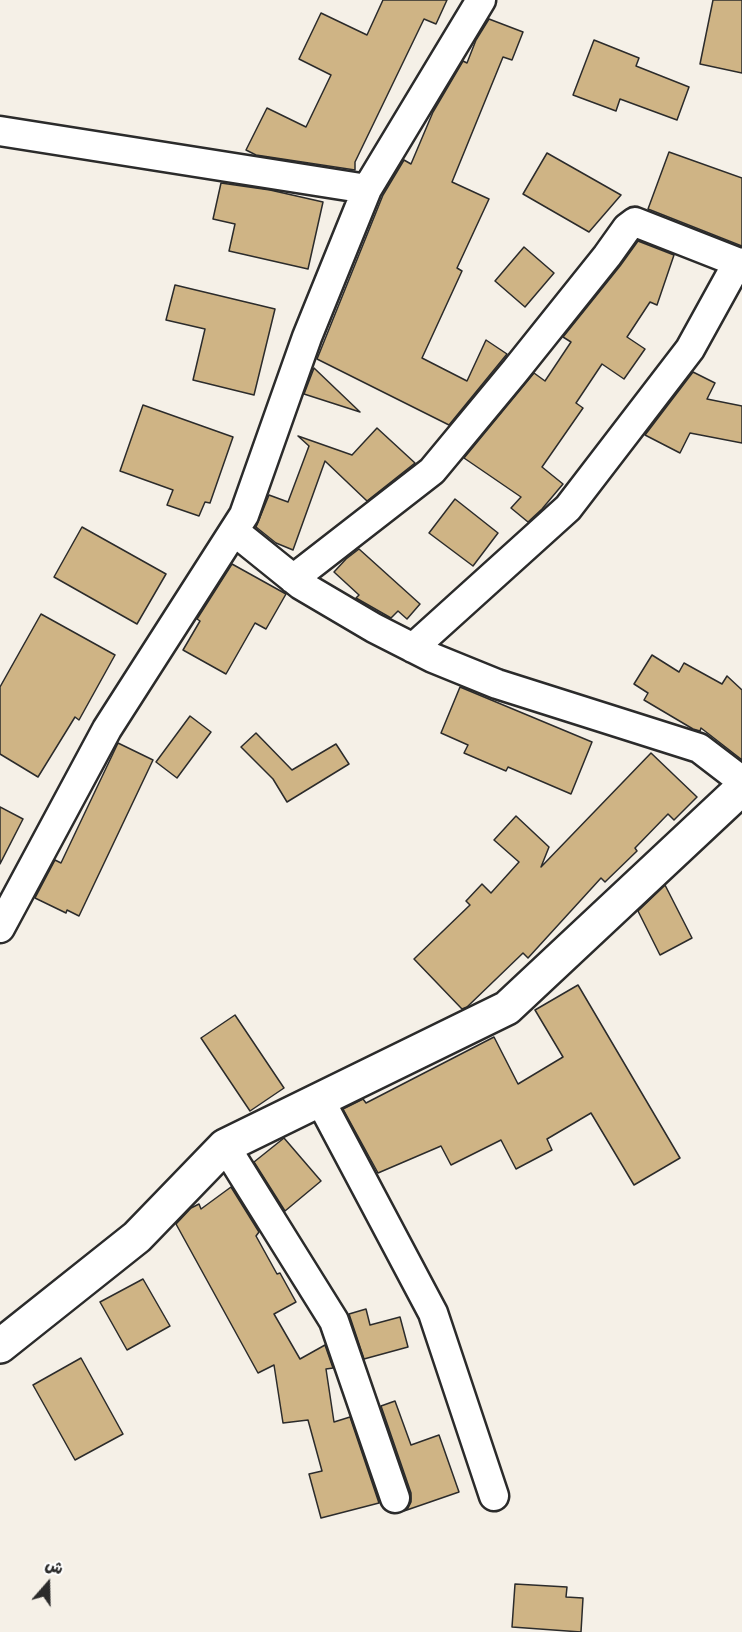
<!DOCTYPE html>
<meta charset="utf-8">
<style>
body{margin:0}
#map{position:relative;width:742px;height:1632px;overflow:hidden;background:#f5f0e7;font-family:"Comic Neue","Playpen Sans Arabic",sans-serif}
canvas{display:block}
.north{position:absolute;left:18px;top:1554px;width:60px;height:60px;-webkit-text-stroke:4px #fff;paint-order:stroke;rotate:20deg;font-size:16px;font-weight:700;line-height:24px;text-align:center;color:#2b2b2b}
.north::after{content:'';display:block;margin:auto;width:21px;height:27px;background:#2b2b2b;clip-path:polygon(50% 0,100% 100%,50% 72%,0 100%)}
</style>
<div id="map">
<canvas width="742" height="1632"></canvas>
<div class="north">ش</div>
</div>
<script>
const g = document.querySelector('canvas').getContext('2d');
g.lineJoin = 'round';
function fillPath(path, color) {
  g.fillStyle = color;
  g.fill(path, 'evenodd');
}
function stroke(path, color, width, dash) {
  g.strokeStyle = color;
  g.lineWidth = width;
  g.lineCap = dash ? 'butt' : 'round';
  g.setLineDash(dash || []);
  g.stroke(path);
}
const building = new Path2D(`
 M 383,0 L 447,0 L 436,24 L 424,19 L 355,162 L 355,170 L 256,155 L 246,150 L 267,108 L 306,127 L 331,75 L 299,59 L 321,13 L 367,35 Z
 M 713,0 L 742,0 L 742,73 L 700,64 Z
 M 489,19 L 523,32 L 512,60 L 503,57 L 452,182 L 489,199 L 457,268 L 462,271 L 422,358 L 467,381 L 486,340 L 507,354 L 449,425 L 317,359 L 383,195 L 404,160 L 411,164 L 433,112 L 463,61 L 467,63 L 476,40 Z
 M 594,40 L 639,58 L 636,66 L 689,87 L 677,120 L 620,99 L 616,111 L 573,95 Z
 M 669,152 L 742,178 L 742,246 L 648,209 Z
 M 547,153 L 621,195 L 589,232 L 523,194 Z
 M 221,183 L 270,190 L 323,202 L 308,269 L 229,251 L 235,224 L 213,219 Z
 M 638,241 L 674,255 L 657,305 L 650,302 L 627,337 L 645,349 L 624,379 L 602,364 L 576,403 L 583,408 L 542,467 L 563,484 L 542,509 L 528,522 L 511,508 L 521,497 L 464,458 L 534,373 L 545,381 L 571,342 L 563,337 L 620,266 Z
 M 524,247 L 554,273 L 525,307 L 495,281 Z
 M 175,285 L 275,309 L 254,395 L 193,380 L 205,329 L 166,320 Z
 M 314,368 L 360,412 L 304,394 Z
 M 693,372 L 715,383 L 707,399 L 742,406 L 742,443 L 690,433 L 680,453 L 645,435 Z
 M 143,405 L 233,437 L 210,503 L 205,502 L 199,516 L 167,505 L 173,490 L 120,471 Z
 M 377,428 L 415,463 L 367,501 L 325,461 L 293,550 L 276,543 L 256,527 L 269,495 L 288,502 L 309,446 L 298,436 L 352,455 Z
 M 455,499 L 498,533 L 473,566 L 429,533 Z
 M 82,527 L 166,574 L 137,624 L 54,577 Z
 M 359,549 L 420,604 L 407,619 L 398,611 L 391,618 L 356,598 L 359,595 L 334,572 L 346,559 Z
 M 232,564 L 286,594 L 266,629 L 255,623 L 226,674 L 183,650 L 200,621 L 197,619 Z
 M 41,614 L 115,655 L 79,720 L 75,717 L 38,777 L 0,754 L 0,687 Z
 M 652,655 L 679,672 L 684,663 L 722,684 L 727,676 L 742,690 L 742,760 L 701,728 L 700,731 L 693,729 L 644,700 L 648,693 L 634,684 Z
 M 460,687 L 592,742 L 571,794 L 508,767 L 506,771 L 464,753 L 468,745 L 441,733 Z
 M 190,716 L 211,732 L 177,778 L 156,762 Z
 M 256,733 L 292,770 L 336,744 L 349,764 L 287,802 L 273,779 L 241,747 Z
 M 118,743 L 153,760 L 79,916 L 67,910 L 66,913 L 35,898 L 55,860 L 61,863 Z
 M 651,753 L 697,797 L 674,820 L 668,814 L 635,848 L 637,851 L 605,882 L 601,878 L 528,958 L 523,953 L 467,1007 L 462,1009 L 414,959 L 470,905 L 466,901 L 482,884 L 491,893 L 519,862 L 494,840 L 516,816 L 549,847 L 541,867 Z
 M 0,807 L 23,819 L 0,864 Z
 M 665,885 L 692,938 L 660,955 L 638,911 Z
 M 578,985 L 680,1158 L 634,1185 L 591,1113 L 547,1139 L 552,1150 L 516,1169 L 501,1140 L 451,1165 L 441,1146 L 378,1173 L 343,1109 L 363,1099 L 366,1103 L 494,1037 L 518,1084 L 563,1057 L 535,1010 Z
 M 235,1015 L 284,1088 L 250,1111 L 201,1038 Z
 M 284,1138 L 321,1181 L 285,1211 L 254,1162 Z
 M 231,1187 L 259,1232 L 256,1236 L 277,1274 L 280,1273 L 296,1302 L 274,1314 L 300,1359 L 325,1345 L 333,1368 L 326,1369 L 334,1422 L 350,1417 L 379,1503 L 321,1518 L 309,1474 L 322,1471 L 308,1420 L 283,1423 L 274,1365 L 258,1373 L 176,1224 L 191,1208 L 199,1204 L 201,1209 Z
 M 143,1279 L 170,1326 L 127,1350 L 100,1302 Z
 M 366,1309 L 370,1325 L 400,1317 L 408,1347 L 364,1359 L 349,1314 Z
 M 81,1358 L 123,1434 L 75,1460 L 33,1385 Z
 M 395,1401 L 411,1445 L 439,1435 L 459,1492 L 404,1511 L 408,1508 L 411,1502 L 411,1493 L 381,1406 Z
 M 515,1584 L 567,1587 L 566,1597 L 583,1598 L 581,1632 L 512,1627 Z`);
const minor = new Path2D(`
 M 0,131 L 367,189
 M 234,531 L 301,585 L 374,628 L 433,658 L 497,684 L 699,748 L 742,781
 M 293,579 L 432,471 L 515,371 L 607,256 L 627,228 L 635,222 L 742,264
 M 413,648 L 568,508 L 690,349 L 738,262
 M 0,928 L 107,729 L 244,515 L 307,337 L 367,189 L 481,0
 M 320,1100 L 433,1313 L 494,1496
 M 225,1146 L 334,1321 L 395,1498`);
const major = new Path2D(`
 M 0,1346 L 137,1237 L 225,1146 L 507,1008 L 742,788`);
fillPath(building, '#cfb485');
stroke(building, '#2b2b2b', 1.5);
stroke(minor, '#2b2b2b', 33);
stroke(major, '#2b2b2b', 38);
stroke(minor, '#fff', 28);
stroke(major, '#fff', 33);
</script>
